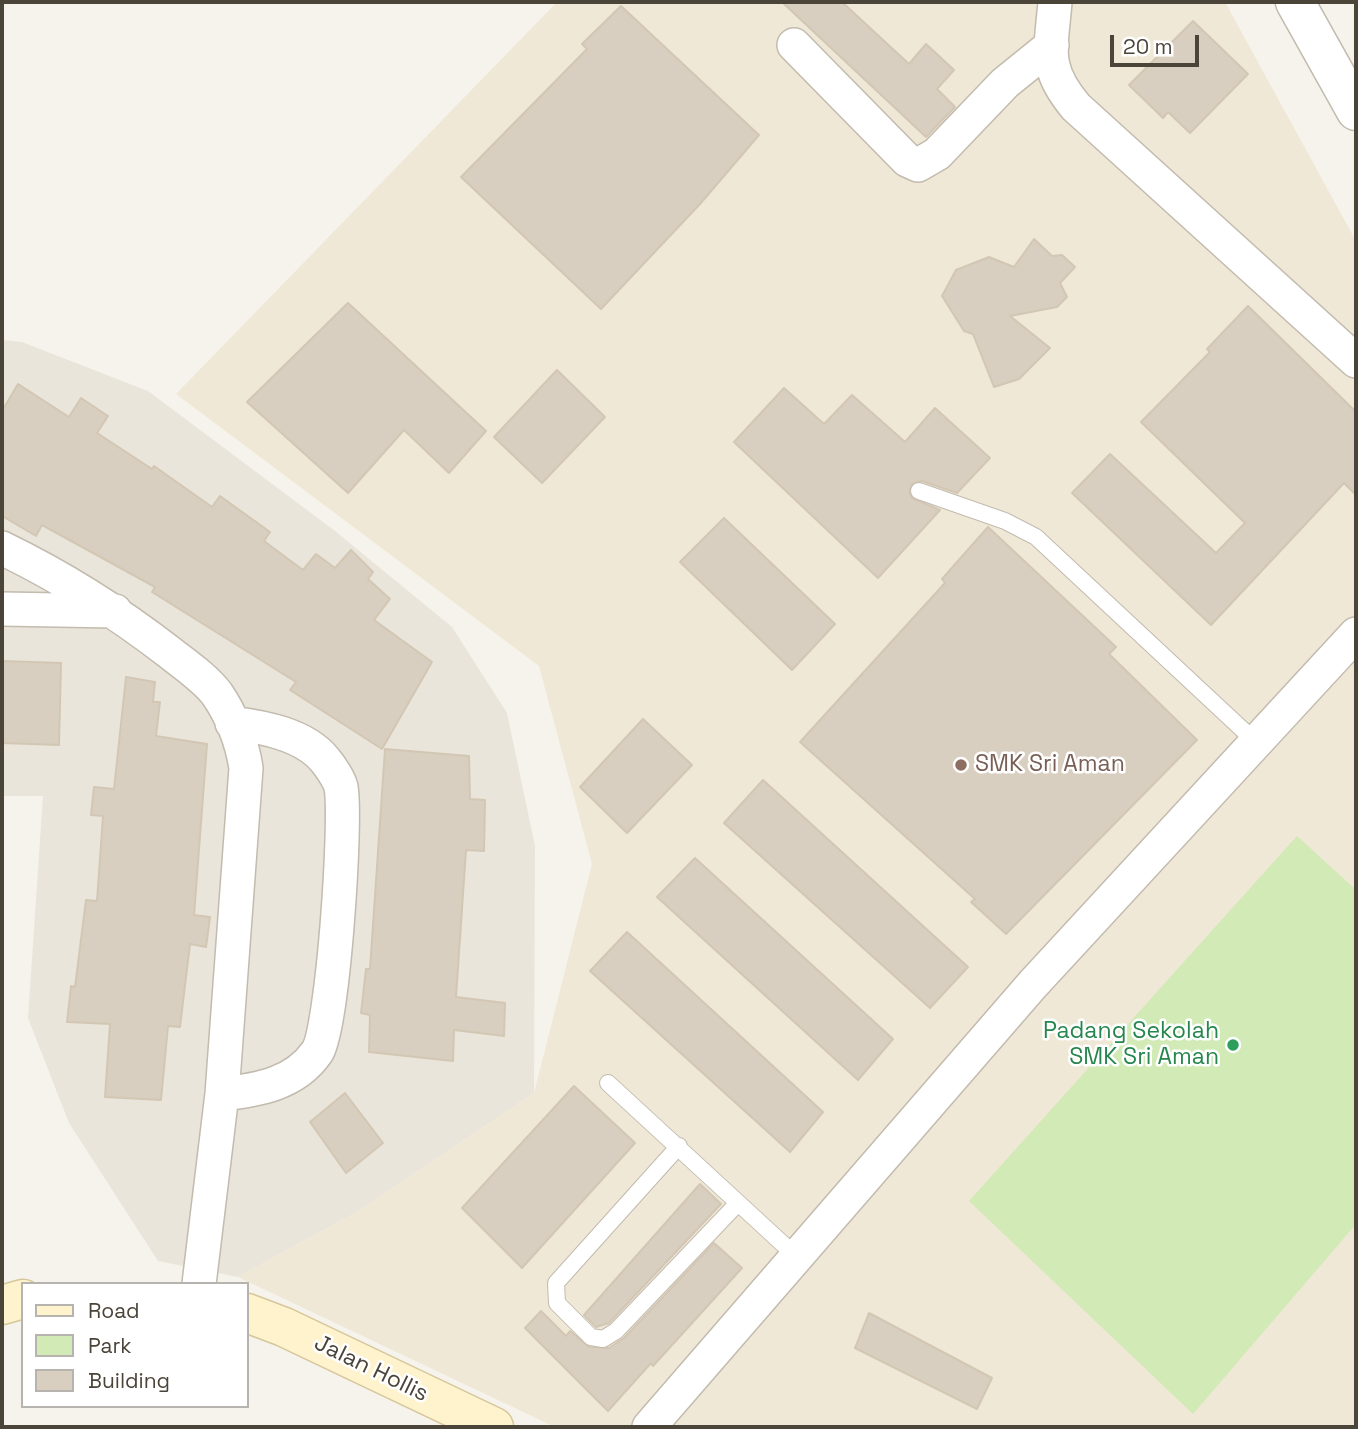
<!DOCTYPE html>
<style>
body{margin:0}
#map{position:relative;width:1358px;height:1429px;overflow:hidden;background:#f6f3ec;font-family:"Space Grotesk",sans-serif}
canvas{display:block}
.frame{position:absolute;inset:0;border:4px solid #4b4439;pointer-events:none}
.legend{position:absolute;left:21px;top:1282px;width:228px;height:126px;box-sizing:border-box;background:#fff;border:2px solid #b7b4b0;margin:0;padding:9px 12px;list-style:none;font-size:21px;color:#4b4439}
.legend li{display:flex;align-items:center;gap:14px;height:35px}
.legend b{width:35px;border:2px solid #b7b4b0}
.scale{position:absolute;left:1110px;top:35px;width:89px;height:32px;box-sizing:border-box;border:4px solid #4b4439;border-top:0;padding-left:9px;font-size:21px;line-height:24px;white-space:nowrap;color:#4b4439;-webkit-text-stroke:5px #fff;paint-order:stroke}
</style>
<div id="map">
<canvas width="1358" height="1429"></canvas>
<div class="frame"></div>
<ul class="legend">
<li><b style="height:9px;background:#fff3cd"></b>Road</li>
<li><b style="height:19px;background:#d2eab5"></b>Park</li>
<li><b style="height:19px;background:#d8cfc1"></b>Building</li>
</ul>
<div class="scale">20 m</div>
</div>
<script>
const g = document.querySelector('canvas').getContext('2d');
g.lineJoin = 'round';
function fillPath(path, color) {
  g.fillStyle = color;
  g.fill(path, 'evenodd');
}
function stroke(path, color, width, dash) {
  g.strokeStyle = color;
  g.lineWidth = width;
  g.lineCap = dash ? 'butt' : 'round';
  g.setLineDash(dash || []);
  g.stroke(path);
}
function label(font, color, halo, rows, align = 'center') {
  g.font = font + ' "Space Grotesk",sans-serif';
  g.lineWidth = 5;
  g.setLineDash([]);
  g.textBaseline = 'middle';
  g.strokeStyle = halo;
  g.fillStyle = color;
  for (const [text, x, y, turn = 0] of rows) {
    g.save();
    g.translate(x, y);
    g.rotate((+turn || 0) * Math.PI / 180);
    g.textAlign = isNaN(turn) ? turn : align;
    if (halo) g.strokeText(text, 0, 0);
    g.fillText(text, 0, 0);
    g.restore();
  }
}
const residential = new Path2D(`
 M 2,340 L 22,342 L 148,391 L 335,531 L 452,627 L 507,713 L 535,846 L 534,1093 L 357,1212 L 238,1277 L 158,1261 L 69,1123 L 28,1018 L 43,796 L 2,796 Z`);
const education = new Path2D(`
 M 557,2 L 1225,2 L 1356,241 L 1356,1427 L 555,1427 L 238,1277 L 357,1212 L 534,1093 L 592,864 L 539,666 L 176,394 Z`);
const green = new Path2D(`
 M 1297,836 L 1356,890 L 1356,1224 L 1193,1414 L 969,1201 Z`);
const building = new Path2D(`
 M 782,2 L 842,2 L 909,64 L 926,44 L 954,70 L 937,89 L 955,107 L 926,137 Z
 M 621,6 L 759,135 L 700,204 L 601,309 L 461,177 L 587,49 L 582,44 Z
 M 1193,21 L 1248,74 L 1190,133 L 1168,112 L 1163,118 L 1129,85 Z
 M 1034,239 L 1052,256 L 1062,255 L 1075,267 L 1060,283 L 1067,297 L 1057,307 L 1010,316 L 1050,348 L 1019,379 L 994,387 L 973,334 L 964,331 L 942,296 L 956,270 L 989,257 L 1014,267 Z
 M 348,303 L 486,431 L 449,473 L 404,430 L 348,493 L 247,402 Z
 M 1248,306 L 1356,412 L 1356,495 L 1344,483 L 1211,625 L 1072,493 L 1110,454 L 1216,553 L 1245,523 L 1141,422 L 1210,352 L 1207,349 Z
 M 557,370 L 605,417 L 542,483 L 494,437 Z
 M 18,384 L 69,417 L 81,398 L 108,416 L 97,433 L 152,469 L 154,466 L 212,507 L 220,496 L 270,532 L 264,541 L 303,570 L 316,554 L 335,568 L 351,550 L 373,572 L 368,579 L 390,599 L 374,620 L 432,662 L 382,749 L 290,690 L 296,682 L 152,592 L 155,587 L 42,525 L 36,536 L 2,516 L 2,411 Z
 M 784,388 L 824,424 L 852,395 L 905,442 L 935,408 L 990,458 L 957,493 L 922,481 L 912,484 L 909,492 L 912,498 L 940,510 L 878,578 L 734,442 Z
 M 724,518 L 835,624 L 792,670 L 680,562 Z
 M 988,527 L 1116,647 L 1109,654 L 1197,740 L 1006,934 L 971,902 L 975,899 L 800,742 L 945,583 L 942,579 Z
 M 2,661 L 61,663 L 59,745 L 2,743 Z
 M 126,677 L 155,682 L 153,702 L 160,702 L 156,736 L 207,744 L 194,915 L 210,917 L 206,947 L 190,944 L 180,1027 L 168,1026 L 161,1100 L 105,1097 L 110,1024 L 67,1022 L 71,986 L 75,987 L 86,900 L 97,901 L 103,816 L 91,815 L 94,787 L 114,789 Z
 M 643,719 L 692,765 L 627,833 L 580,787 Z
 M 385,749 L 469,756 L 470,799 L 485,800 L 484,851 L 466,850 L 456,997 L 505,1003 L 504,1036 L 454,1030 L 453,1061 L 369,1052 L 370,1015 L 361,1013 L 366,969 L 370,969 Z
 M 763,780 L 968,967 L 930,1008 L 724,823 Z
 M 695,858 L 893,1039 L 858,1080 L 657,897 Z
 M 627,932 L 823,1112 L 790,1152 L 590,971 Z
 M 574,1086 L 635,1143 L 522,1268 L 462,1208 Z
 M 345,1093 L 383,1143 L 346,1173 L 310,1122 Z
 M 700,1184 L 721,1204 L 609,1323 L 596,1327 L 584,1315 Z
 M 714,1243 L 742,1268 L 653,1366 L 651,1363 L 608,1411 L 525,1328 L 541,1311 L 566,1336 L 570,1331 L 589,1347 L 609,1348 L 624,1338 Z
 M 869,1313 L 992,1378 L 977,1409 L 855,1348 Z`);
const service = new Path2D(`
 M 919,491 L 1005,521 L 1036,537 L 1258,744
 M 608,1083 L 797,1257
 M 679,1146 L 556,1283 L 557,1303 L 591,1337 L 603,1339 L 616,1331 L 738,1203`);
const minor = new Path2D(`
 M 1055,2 C 1051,50 1043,68 1076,107 L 1356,361
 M 794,45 L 907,160 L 918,165 L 937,154 L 1005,83 L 1052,45
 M 2,548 C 62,577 116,611 169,652 C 184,664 205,678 217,694 C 232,716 242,742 246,768 L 222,1094 L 199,1284
 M 2,609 L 115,611
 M 222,1094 C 258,1090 295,1084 317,1052 C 333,1029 347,820 341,787 C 339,779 330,766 325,760 C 304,734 262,727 232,723
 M 649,1427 L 1033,984 L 1356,634`);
const tertiary = new Path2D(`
 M 1295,2 L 1356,111`);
const secondary = new Path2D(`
 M 2,1305 L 23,1299
 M 247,1313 L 284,1327 L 494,1427`);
const markers = [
 [961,765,7,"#8d6e63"],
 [1233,1045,7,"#2e9e5b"]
];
const educationNames = [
 ["SMK Sri Aman",975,765]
];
const leisureNames = [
 ["Padang Sekolah",1219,1032],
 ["SMK Sri Aman",1219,1058]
];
const streetNames = [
 ["Jalan Hollis",371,1369,26]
];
fillPath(residential, '#eae5da');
fillPath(education, '#efe8d6');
fillPath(green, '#d2eab5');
fillPath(building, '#d8cfc1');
stroke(building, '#d3c7b4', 2);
stroke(service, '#c2bbae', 18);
stroke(minor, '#c2bbae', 36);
stroke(tertiary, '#c2bbae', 41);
stroke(secondary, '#d6c79b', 41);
stroke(service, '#fff', 16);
stroke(minor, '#fff', 33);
stroke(tertiary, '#fff', 38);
stroke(secondary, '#fff3cd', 38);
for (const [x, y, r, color] of markers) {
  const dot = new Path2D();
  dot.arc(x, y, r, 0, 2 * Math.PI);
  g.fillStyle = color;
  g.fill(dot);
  stroke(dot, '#fff', 2.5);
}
label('23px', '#785e54', '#fff', educationNames, 'left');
label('23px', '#27864d', '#fff', leisureNames, 'right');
label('23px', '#4b4439', '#fff', streetNames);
</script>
